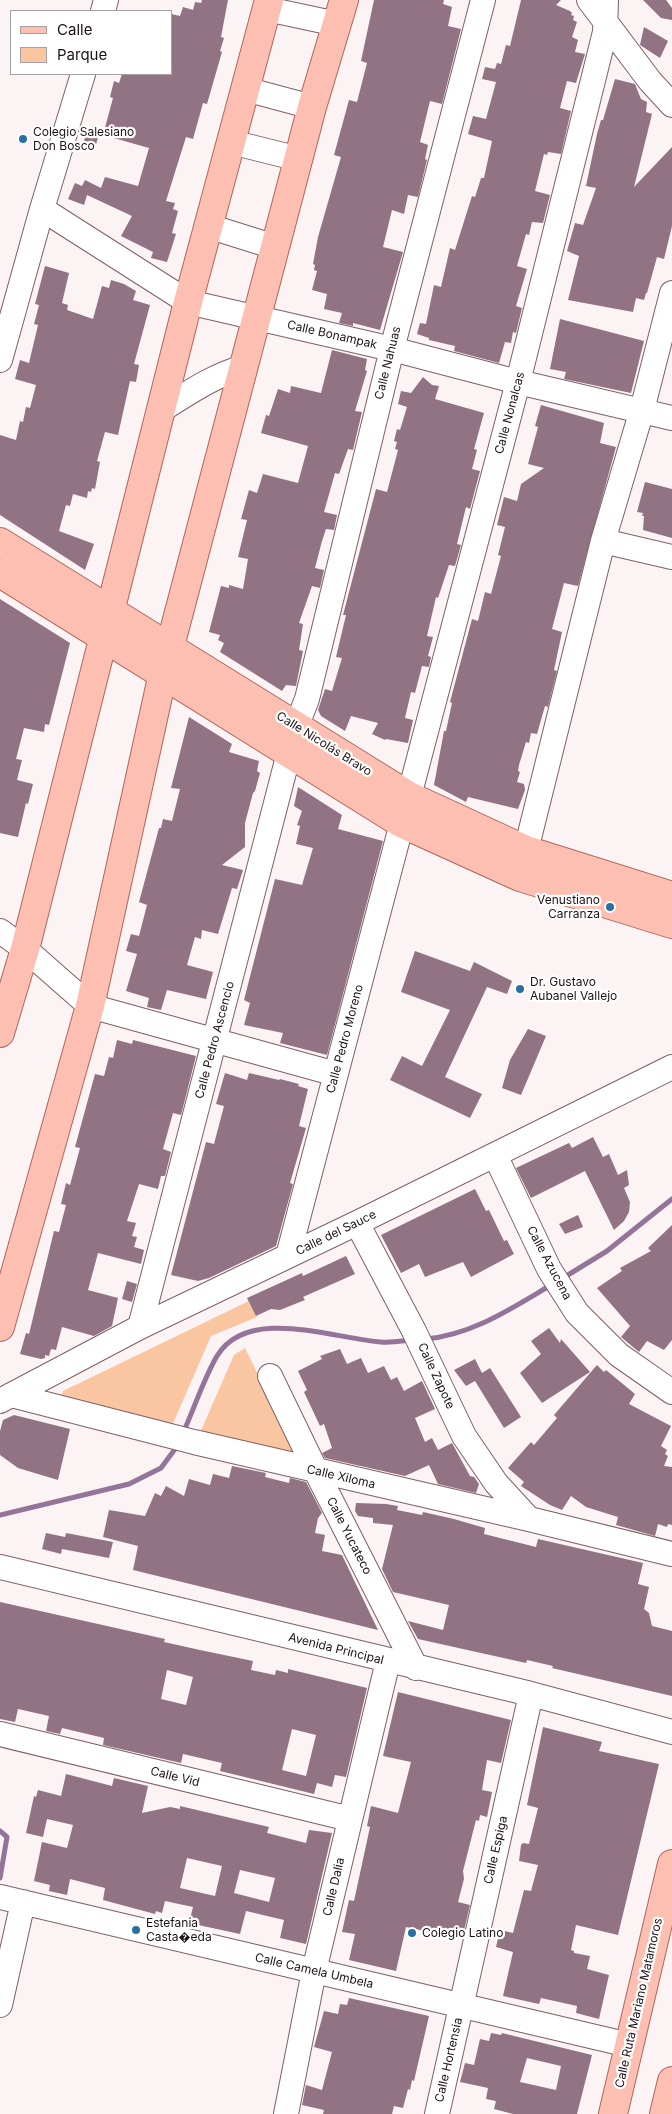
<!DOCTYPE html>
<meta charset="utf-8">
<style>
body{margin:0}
#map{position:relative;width:672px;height:2114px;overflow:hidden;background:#fbf3f4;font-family:Inter,sans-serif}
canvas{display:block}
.legend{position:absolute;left:10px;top:10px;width:162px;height:65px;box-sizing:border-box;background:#fff;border:1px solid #a5a0a1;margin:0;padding:6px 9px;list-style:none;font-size:15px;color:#1e1114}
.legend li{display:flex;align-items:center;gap:10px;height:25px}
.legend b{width:25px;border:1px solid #a5a0a1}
</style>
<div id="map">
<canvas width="672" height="2114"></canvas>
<ul class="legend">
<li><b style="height:6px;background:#fdbfb2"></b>Calle</li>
<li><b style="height:14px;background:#fac6a1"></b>Parque</li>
</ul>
</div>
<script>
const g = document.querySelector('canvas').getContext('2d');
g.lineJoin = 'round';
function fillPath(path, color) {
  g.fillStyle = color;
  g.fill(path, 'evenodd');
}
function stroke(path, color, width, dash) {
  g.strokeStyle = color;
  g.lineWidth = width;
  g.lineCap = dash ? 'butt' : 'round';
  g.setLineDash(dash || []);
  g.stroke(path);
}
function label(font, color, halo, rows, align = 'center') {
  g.font = font + ' Inter,sans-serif';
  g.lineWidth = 4.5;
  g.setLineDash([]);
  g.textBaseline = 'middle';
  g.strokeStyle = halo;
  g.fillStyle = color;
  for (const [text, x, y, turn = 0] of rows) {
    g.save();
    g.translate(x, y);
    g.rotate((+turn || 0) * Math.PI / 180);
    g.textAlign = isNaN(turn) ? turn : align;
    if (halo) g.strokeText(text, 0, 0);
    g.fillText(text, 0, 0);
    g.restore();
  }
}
const green = new Path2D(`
 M 249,1301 L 257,1317 L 211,1336 L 171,1428 L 61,1398 L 63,1391 Z
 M 245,1348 L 289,1438 L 293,1456 L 199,1435 L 234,1355 Z`);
const stream = new Path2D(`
 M 563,1278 L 607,1251 L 672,1199
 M 425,1339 C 472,1335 512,1308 551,1285
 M 183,1433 C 194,1409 204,1378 217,1356 C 248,1305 335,1339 381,1342 C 391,1343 402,1341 412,1340
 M 0,1515 L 129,1484 L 161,1468 L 178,1445
 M 0,1831 L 7,1837 L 0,1878`);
const building = new Path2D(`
 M 202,0 L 228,0 L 221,37 L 224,38 L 220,51 L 222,52 L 207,104 L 203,103 L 193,139 L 186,137 L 166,201 L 175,203 L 173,209 L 178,211 L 172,233 L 176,234 L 167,262 L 151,258 L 153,252 L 121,236 L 132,216 L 87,195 L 84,205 L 68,199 L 75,183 L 82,186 L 85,180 L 101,188 L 105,177 L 138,186 L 149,148 L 103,135 L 113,98 L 110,97 L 114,81 L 119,83 L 122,74 L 171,74 L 171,14 L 180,16 L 183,7 L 193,10 L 195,2 L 201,3 Z
 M 374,0 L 444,0 L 443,4 L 452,7 L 448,26 L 461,29 L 442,104 L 430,101 L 420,142 L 428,145 L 425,159 L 427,160 L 418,197 L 408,195 L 404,214 L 392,210 L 383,247 L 403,252 L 380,330 L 353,323 L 353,326 L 339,323 L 342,313 L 324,309 L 327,294 L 312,290 L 317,271 L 314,270 L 315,265 L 313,264 L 318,237 L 341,157 L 334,155 L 349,100 L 357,102 L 367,63 L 361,61 Z
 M 521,0 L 561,0 L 556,5 L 570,11 L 572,13 L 571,15 L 574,16 L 573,20 L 577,22 L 572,37 L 578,40 L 575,52 L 585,54 L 576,83 L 567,81 L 560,108 L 571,111 L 561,154 L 548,152 L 547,155 L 544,154 L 535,191 L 550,195 L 543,223 L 532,222 L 529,235 L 526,234 L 517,266 L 527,269 L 516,306 L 522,308 L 516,333 L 513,332 L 511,343 L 505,342 L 499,363 L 454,351 L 455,346 L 429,340 L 429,338 L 417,334 L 420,323 L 426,324 L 434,285 L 441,287 L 450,248 L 455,250 L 472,196 L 475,197 L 481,178 L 484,178 L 492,141 L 468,134 L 473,116 L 486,119 L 496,82 L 482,79 L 485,67 L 495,69 L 497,63 L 501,64 L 506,45 L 510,46 Z
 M 643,0 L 666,0 L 672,8 L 672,20 L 661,18 Z
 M 644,27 L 668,41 L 660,58 L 640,45 Z
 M 615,79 L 635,84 L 641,99 L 647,102 L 646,112 L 652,114 L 634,187 L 672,147 L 672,226 L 664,259 L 657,257 L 647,293 L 646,293 L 644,300 L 636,298 L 633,312 L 568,300 L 579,256 L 567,251 L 575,223 L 583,225 L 596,188 L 586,186 L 597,134 L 601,120 L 603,120 Z
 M 87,131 L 99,134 L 95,148 L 83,144 Z
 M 45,266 L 69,273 L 62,303 L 68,305 L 67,310 L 93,319 L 102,286 L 109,288 L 111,280 L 124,284 L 136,291 L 133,300 L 150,305 L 134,364 L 139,365 L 136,382 L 130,381 L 118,435 L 105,432 L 97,461 L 100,462 L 95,489 L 92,488 L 91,492 L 88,491 L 87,498 L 73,494 L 70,506 L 66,505 L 59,531 L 94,544 L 85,570 L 0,515 L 0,435 L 16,440 L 20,421 L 23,422 L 26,407 L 30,408 L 36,385 L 15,379 L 20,360 L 29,363 L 38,325 L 34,324 L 39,305 L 35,304 Z
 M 560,319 L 644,341 L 631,393 L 564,379 L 566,372 L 550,369 Z
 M 332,350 L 367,359 L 365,370 L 367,371 L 355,411 L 362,412 L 353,450 L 348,449 L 339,474 L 335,473 L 324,512 L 337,515 L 334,530 L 326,529 L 322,541 L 315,568 L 324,570 L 320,588 L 312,586 L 299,623 L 303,624 L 299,650 L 303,651 L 296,686 L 286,685 L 282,691 L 220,652 L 224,643 L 218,640 L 220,635 L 209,632 L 221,586 L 229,588 L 229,585 L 243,589 L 248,559 L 238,557 L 247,520 L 241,519 L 249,490 L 257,493 L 263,474 L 298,483 L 308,446 L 261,433 L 266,415 L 269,416 L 278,389 L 290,393 L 291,386 L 321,393 Z
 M 423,377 L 432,385 L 439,386 L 435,399 L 484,413 L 474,449 L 477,450 L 472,469 L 480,471 L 470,509 L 466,507 L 457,544 L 461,545 L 455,566 L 449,565 L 438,598 L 436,597 L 427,636 L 433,637 L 428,656 L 431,657 L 429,667 L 422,666 L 415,693 L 411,692 L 405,718 L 413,720 L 408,743 L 386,739 L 385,740 L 372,734 L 378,723 L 351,716 L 345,731 L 321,716 L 318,710 L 325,689 L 332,691 L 342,658 L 336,657 L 346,615 L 343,615 L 376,489 L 387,492 L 398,450 L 395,449 L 397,442 L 394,441 L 397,429 L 400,430 L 407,407 L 398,404 L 401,391 L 411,393 Z
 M 541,405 L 604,423 L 600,443 L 616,447 L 578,586 L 564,583 L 552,629 L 562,632 L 554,670 L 557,671 L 548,707 L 545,706 L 537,734 L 531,733 L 529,743 L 526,742 L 519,765 L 518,771 L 520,772 L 517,782 L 524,784 L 525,790 L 518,809 L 468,797 L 466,802 L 434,785 L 444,731 L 446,731 L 452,703 L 450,702 L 472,619 L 478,621 L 485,592 L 491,594 L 501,556 L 498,555 L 505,527 L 497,525 L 504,497 L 517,501 L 521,484 L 544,468 L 528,464 L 538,427 L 535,426 Z
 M 645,482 L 672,489 L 672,538 L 643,530 L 644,516 L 642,516 L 643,513 L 637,512 Z
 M 0,599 L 70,643 L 49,725 L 45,724 L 44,732 L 24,728 L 16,759 L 22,760 L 17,780 L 33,784 L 28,804 L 26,803 L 18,837 L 0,833 Z
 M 189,717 L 232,744 L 229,752 L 259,761 L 257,771 L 260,773 L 255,791 L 253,793 L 245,823 L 245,847 L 222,865 L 243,870 L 237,889 L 232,888 L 218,934 L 202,930 L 201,939 L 195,937 L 187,965 L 213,972 L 206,999 L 167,990 L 161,1010 L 147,1007 L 149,998 L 126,991 L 137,954 L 126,951 L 131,934 L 139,936 L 147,905 L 139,902 L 159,828 L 161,828 L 163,819 L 172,821 L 180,789 L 171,788 Z
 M 298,787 L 342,815 L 338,829 L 383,841 L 327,1055 L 280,1043 L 283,1033 L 244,1025 L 250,1003 L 244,1000 L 275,879 L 302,885 L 313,848 L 296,844 L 300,826 L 297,825 L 302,811 L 294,806 Z
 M 415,951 L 470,971 L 474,962 L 512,981 L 507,994 L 487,987 L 445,1077 L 482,1094 L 470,1118 L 390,1080 L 402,1056 L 422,1066 L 450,1010 L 401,992 Z
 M 528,1029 L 546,1036 L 521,1095 L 502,1088 L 510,1060 Z
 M 117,1040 L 132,1044 L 133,1040 L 196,1056 L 181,1115 L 173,1113 L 163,1149 L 171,1152 L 165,1176 L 161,1176 L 158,1189 L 139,1184 L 127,1221 L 136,1223 L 132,1236 L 137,1237 L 134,1247 L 144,1250 L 141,1264 L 98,1253 L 88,1290 L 118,1298 L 112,1326 L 94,1336 L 62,1327 L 56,1350 L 51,1349 L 49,1356 L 45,1355 L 45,1358 L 41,1359 L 20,1354 L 26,1333 L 29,1334 L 54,1231 L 59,1232 L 66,1205 L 61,1204 L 66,1183 L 70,1185 L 80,1148 L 75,1147 L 95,1074 L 104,1076 L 109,1057 L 113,1058 Z
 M 225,1073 L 247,1080 L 249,1073 L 279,1080 L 280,1079 L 299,1084 L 298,1086 L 308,1089 L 299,1126 L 306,1128 L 290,1183 L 293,1184 L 276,1246 L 209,1278 L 198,1281 L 171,1275 L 206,1142 L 214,1144 L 224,1106 L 216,1104 Z
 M 593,1137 L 603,1157 L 609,1154 L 618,1175 L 627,1170 L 629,1185 L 624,1188 L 630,1202 L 629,1212 L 624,1221 L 614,1230 L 585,1171 L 531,1198 L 516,1168 L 569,1143 L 572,1148 Z
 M 475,1189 L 486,1211 L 489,1210 L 504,1241 L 507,1240 L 514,1254 L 471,1277 L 463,1262 L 425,1277 L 419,1264 L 401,1273 L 381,1235 Z
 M 578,1215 L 583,1227 L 565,1234 L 559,1224 Z
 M 672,1225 L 672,1340 L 664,1350 L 647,1341 L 639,1352 L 621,1337 L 630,1326 L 597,1288 L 622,1271 L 620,1268 L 651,1251 L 648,1248 Z
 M 346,1256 L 355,1274 L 303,1297 L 305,1300 L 280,1310 L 271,1309 L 256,1316 L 247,1298 L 302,1273 L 303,1276 Z
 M 127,1281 L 137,1284 L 132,1302 L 122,1299 Z
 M 549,1328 L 560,1343 L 561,1339 L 590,1372 L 542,1403 L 520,1373 L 541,1354 L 531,1341 Z
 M 340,1349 L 347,1364 L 361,1358 L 368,1373 L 384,1366 L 391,1380 L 397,1377 L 404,1391 L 422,1381 L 435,1409 L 415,1418 L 425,1442 L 432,1438 L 438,1450 L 452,1443 L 470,1476 L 474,1477 L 479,1484 L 476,1493 L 438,1484 L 429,1465 L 405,1476 L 325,1458 L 322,1453 L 332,1448 L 324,1424 L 320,1426 L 304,1392 L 307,1390 L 298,1371 L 322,1359 L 320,1356 Z
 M 475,1359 L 482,1373 L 490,1368 L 521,1417 L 504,1428 L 475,1381 L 466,1386 L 454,1370 Z
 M 597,1365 L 604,1372 L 606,1370 L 635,1394 L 629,1404 L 671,1426 L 661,1446 L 667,1450 L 665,1454 L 668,1456 L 664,1466 L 672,1467 L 672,1525 L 668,1524 L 667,1527 L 658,1524 L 655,1536 L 616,1525 L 618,1517 L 586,1507 L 571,1496 L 562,1510 L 550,1505 L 521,1486 L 524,1482 L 508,1468 L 531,1442 L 534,1445 L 557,1418 L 554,1415 Z
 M 14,1415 L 70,1429 L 58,1480 L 18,1468 L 0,1455 L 0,1431 L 3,1420 Z
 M 232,1466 L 266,1473 L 265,1477 L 289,1483 L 290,1478 L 306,1482 L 322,1513 L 318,1518 L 315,1533 L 325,1535 L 322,1551 L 342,1555 L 378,1630 L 133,1570 L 138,1546 L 103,1537 L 109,1510 L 145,1516 L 155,1493 L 161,1496 L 166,1486 L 184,1496 L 189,1479 L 210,1485 L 213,1474 L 229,1478 Z
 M 356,1503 L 386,1504 L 398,1506 L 397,1510 L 422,1515 L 423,1512 L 454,1519 L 485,1528 L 484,1534 L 536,1547 L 538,1539 L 643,1563 L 638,1584 L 649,1587 L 644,1609 L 649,1613 L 652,1626 L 672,1631 L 672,1696 L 552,1668 L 553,1666 L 527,1660 L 526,1663 L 418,1639 L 408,1621 L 443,1630 L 449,1605 L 393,1592 L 382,1569 L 393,1525 L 373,1523 L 373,1518 L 358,1516 L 355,1511 Z
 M 46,1533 L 65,1537 L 66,1533 L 113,1542 L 109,1558 L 62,1549 L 61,1554 L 42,1549 Z
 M 0,1602 L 165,1639 L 164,1642 L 200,1650 L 253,1661 L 251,1670 L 275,1675 L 276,1670 L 288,1673 L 288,1669 L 367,1688 L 346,1777 L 335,1775 L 332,1787 L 317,1783 L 314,1794 L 220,1771 L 222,1763 L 183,1754 L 181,1763 L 103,1745 L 104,1738 L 62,1728 L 60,1734 L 46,1731 L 49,1716 L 18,1709 L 15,1722 L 0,1719 ZM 167,1670 L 193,1677 L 186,1705 L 161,1699 ZM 292,1729 L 316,1735 L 306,1776 L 282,1770 Z
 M 398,1692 L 511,1720 L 501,1763 L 487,1760 L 482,1790 L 492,1792 L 487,1817 L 480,1815 L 479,1821 L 476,1820 L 463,1871 L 464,1879 L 458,1902 L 470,1905 L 462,1939 L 406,1927 L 396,1971 L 349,1960 L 355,1934 L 342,1932 L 349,1900 L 354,1901 L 370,1827 L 367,1826 L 371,1806 L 398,1813 L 411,1762 L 383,1756 Z
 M 543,1727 L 602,1742 L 599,1751 L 659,1764 L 618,1935 L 576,1925 L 571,1950 L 574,1951 L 574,1953 L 590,1956 L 587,1969 L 609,1975 L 599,2019 L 576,2013 L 577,2006 L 541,1998 L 539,2004 L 503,1996 L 513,1952 L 496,1947 L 500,1930 L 513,1933 L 524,1890 L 531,1891 L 538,1865 L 519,1861 L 521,1845 L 523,1843 L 529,1844 L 538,1808 L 527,1805 Z
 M 66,1774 L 112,1786 L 114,1778 L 148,1786 L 142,1813 L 170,1807 L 180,1809 L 180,1806 L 269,1827 L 267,1833 L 306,1843 L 309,1830 L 332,1833 L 306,1944 L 280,1938 L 284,1920 L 246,1911 L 240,1934 L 189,1923 L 193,1907 L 165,1901 L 162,1913 L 156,1911 L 155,1914 L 103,1900 L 105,1888 L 70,1879 L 67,1895 L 49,1891 L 50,1885 L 34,1881 L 42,1842 L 67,1848 L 73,1825 L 47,1819 L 43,1837 L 26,1833 L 34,1796 L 36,1797 L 38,1790 L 61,1796 ZM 187,1858 L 222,1866 L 215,1896 L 180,1888 ZM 240,1870 L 275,1878 L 269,1902 L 234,1893 Z
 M 349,1998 L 429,2016 L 414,2081 L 412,2080 L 410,2090 L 408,2089 L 403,2108 L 394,2106 L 392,2114 L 323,2114 L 324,2110 L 302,2105 L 306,2085 L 322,2090 L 332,2052 L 314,2047 L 324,2011 L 338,2014 L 340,2004 L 347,2005 Z
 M 491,2033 L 501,2035 L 502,2033 L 592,2055 L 577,2114 L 513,2114 L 494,2109 L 496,2101 L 486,2099 L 488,2088 L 460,2082 L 465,2063 L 474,2065 L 480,2039 L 489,2041 ZM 527,2058 L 561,2066 L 556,2090 L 520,2082 Z`);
const minor = new Path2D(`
 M 589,0 L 650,81 L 672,105
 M 267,9 L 337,24
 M 103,11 L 106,0
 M 245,89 L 312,107
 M 231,142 L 299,159
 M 42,209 L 188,302 L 392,349 L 518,382 L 672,418
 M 208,226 L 275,247
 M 0,360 L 42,209 L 83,74
 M 161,410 C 187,394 214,375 244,367
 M 603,541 L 672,557
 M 296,727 L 307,699 L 392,349 L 483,0
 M 526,850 L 603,541 L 642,410 L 672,293
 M 0,931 L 25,949 L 90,1006 L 336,1074
 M 495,1155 L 549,1269 L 577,1313 L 619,1355 L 672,1392
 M 357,1223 L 414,1331 L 464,1436 L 496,1483 L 529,1519
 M 288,1256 L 518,382 L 605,32 L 606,0
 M 140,1327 L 289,753
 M 270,1376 L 316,1471 L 416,1668
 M 11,1395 L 194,1442 L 529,1519 L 672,1554
 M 0,1401 L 140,1327 L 357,1223 L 672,1067
 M 0,1567 L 531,1694 L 672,1732
 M 0,1734 L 350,1819
 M 0,1897 L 629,2045
 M 0,2005 L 23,1902
 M 286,2114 L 314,1971 L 388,1661
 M 437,2114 L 531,1694`);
const major = new Path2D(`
 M 0,542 L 409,796 L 526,850 L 672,896
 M 0,573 L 401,823 L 520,877 L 672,924
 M 0,1033 L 25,949 L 188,302 L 269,0
 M 0,1327 L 90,1006 L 163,673 L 312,107 L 344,0
 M 613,2114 L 672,1864
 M 664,2114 L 672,2081`);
const markers = [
 [23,139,5,"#296fa3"],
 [610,907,5,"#296fa3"],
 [520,989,5,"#296fa3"],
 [136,1930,5,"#296fa3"],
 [412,1933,5,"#296fa3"]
];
const poiNames = [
 ["Colegio Salesiano",33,132],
 ["Don Bosco",33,146],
 ["Venustiano",600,900,"right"],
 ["Carranza",600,914,"right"],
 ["Dr. Gustavo",530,982],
 ["Aubanel Vallejo",530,996],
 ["Estefania",146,1923],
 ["Casta�eda",146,1937],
 ["Colegio Latino",422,1933]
];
const streetNames = [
 ["Calle Bonampak",332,335,13],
 ["Calle Nahuas",388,363,-76],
 ["Calle Nonalcas",510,413,-75],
 ["Calle Nicolás Bravo",324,744,32],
 ["Calle Pedro Moreno",345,1039,-75],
 ["Calle Pedro Ascencio",215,1040,-75],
 ["Calle del Sauce",336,1233,-26],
 ["Calle Azucena",549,1263,62],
 ["Calle Zapote",436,1376,65],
 ["Calle Xiloma",341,1477,13],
 ["Calle Yucateco",349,1536,63],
 ["Avenida Principal",336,1649,14],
 ["Calle Vid",175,1777,14],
 ["Calle Espiga",496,1850,-77],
 ["Calle Dalia",334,1887,-77],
 ["Calle Camela Umbela",314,1971,13],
 ["Calle Ruta Mariano Matamoros",639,2003,-77],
 ["Calle Hortensia",449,2060,-77]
];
fillPath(green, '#fac6a1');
stroke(stream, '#947498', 5);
fillPath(building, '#917384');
stroke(minor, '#805f65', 26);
stroke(major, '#ae665a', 30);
stroke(minor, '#fff', 24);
stroke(major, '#fdbfb2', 28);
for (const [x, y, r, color] of markers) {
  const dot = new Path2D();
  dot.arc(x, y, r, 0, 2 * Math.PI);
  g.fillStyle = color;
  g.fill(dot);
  stroke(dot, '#fff', 2);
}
label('12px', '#1e1114', '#fff', poiNames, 'left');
label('12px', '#1e1114', '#fff', streetNames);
</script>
